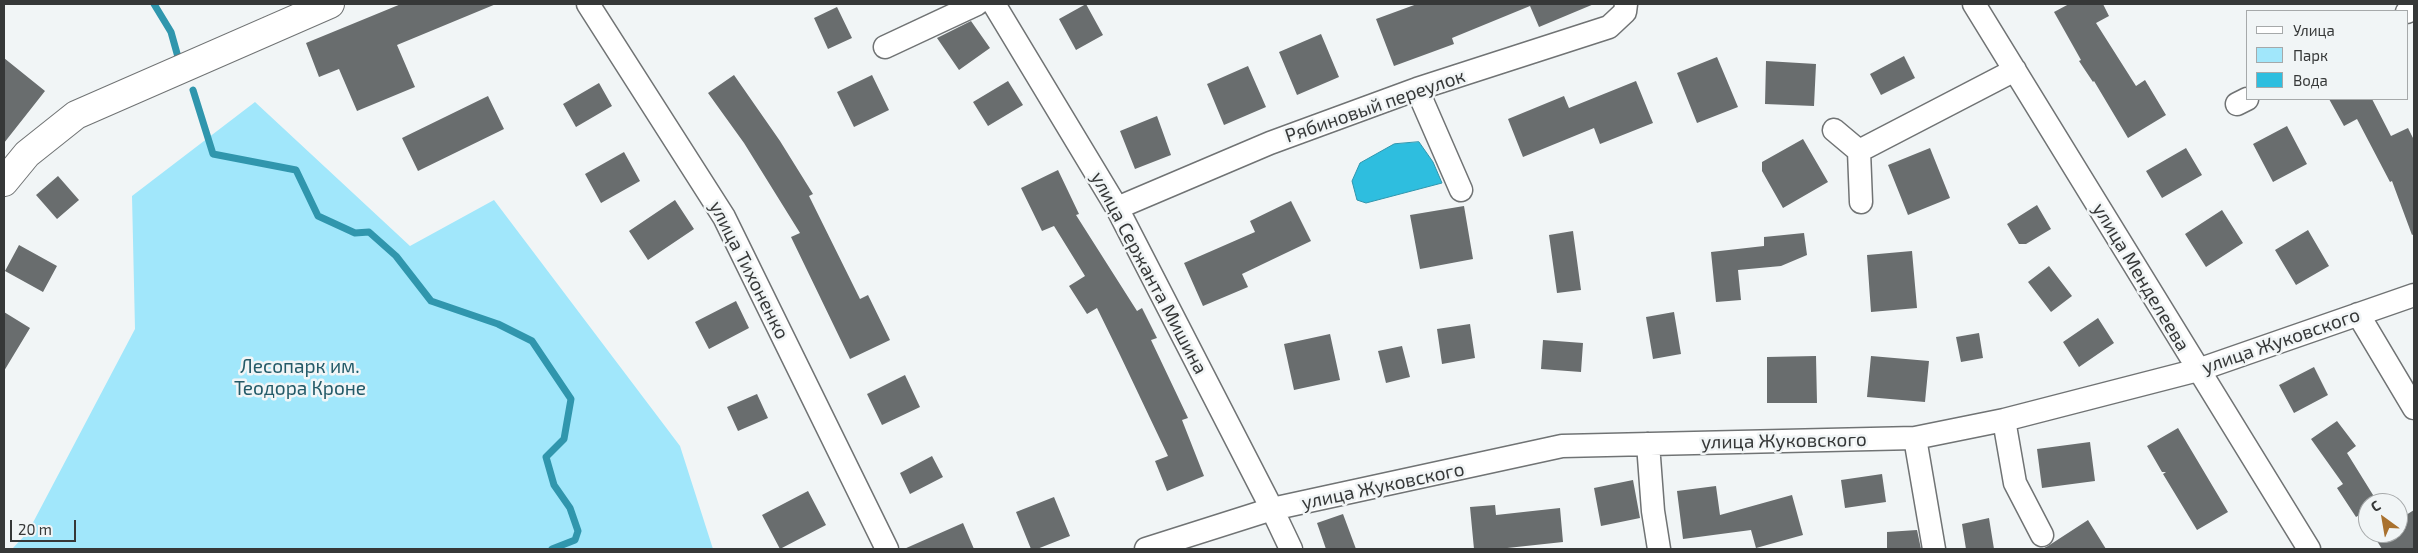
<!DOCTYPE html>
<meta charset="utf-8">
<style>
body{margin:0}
#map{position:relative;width:2418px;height:553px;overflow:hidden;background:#f1f5f6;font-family:"Exo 2",sans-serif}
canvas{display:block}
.frame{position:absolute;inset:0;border:5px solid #363838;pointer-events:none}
.legend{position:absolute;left:2246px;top:10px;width:162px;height:90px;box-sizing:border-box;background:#f1f5f6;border:1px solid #a6a9aa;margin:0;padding:6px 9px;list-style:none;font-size:15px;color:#363838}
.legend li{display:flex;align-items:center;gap:10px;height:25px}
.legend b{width:25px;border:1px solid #a6a9aa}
.north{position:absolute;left:2358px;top:493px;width:50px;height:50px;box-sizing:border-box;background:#f1f5f6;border:1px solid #a6a9aa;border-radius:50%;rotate:328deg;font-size:14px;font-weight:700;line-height:20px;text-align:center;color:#363838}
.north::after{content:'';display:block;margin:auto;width:18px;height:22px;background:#a9712e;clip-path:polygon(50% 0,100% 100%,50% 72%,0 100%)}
.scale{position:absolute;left:10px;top:520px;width:66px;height:22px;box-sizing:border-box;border:2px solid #363838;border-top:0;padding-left:6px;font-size:15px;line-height:18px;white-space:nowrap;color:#363838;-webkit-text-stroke:4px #f1f5f6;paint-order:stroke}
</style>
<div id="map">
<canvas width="2418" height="553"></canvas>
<div class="frame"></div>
<ul class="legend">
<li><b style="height:6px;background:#fff"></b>Улица</li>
<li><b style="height:14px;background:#a1e7fb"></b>Парк</li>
<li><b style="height:14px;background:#2ebedf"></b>Вода</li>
</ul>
<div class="north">С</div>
<div class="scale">20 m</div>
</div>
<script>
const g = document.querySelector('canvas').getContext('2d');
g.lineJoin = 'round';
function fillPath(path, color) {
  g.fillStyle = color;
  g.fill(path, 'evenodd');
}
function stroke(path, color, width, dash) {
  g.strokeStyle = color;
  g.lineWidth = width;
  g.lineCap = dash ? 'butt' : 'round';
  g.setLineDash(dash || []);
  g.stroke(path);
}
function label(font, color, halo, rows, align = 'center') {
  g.font = font + ' "Exo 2",sans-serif';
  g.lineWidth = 5;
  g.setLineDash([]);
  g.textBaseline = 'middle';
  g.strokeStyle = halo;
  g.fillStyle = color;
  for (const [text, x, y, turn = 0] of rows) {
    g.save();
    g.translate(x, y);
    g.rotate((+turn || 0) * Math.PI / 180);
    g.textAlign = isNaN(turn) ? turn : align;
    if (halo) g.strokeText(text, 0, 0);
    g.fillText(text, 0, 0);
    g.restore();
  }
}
const green = new Path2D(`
 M 255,102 L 410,246 L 494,200 L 680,446 L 713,549 L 12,549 L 28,532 L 135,329 L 132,196 Z`);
const water = new Path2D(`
 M 1419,142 L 1433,162 L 1442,183 L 1366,203 L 1357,200 L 1352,181 L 1360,163 L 1394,144 Z`);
const stream = new Path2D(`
 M 154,4 L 171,32 L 178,57
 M 193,90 L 213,154 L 296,170 L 318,216 L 355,233 L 369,232 L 396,256 L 431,301 L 498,324 L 532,341 L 571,399 L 564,439 L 546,457 L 554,485 L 570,508 L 578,531 L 575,540 L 552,549`);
const building = new Path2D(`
 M 401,4 L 496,4 L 397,45 L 415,87 L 357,111 L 339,69 L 319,77 L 306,43 Z
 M 1086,4 L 1103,35 L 1076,50 L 1059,19 Z
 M 1417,4 L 1594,4 L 1539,27 L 1530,6 L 1452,38 L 1454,44 L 1394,66 L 1376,19 Z
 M 2069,4 L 2103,4 L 2109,16 L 2096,23 L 2136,86 L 2145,80 L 2166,115 L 2128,138 L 2094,81 L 2093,82 L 2079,61 L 2081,60 L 2054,12 Z
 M 837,7 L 852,38 L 828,49 L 814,18 Z
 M 971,21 L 990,48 L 959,70 L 937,38 Z
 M 1321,34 L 1339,77 L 1297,95 L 1279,52 Z
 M 1904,56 L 1915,78 L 1881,95 L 1870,74 Z
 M 1717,57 L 1738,107 L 1697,123 L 1677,73 Z
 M 4,58 L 45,91 L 4,143 Z
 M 1766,61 L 1816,64 L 1814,106 L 1765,104 Z
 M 1248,66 L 1266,107 L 1224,125 L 1207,84 Z
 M 734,75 L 780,141 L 813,194 L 809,196 L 860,299 L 868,295 L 890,340 L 850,359 L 791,237 L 800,233 L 744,143 L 708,93 Z
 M 872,75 L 889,110 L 854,127 L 837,92 Z
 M 1008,81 L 1023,105 L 988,126 L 973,102 Z
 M 1636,81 L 1653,123 L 1600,144 L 1594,128 L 1523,157 L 1508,119 L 1564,96 L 1569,108 Z
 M 599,83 L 612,106 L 576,127 L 563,104 Z
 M 488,96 L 504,129 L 418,171 L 402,138 Z
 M 2329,99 L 2372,99 L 2391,136 L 2408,128 L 2414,140 L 2414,234 L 2412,235 L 2392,181 L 2390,182 L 2357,119 L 2344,126 Z
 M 1157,116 L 1171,155 L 1135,169 L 1120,131 Z
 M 2287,126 L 2307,164 L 2273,182 L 2253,144 Z
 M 1803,139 L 1828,182 L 1783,208 L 1762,171 L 1762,162 Z
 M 1930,148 L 1950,198 L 1908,215 L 1888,165 Z
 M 2186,148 L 2202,175 L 2162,198 L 2146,171 Z
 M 624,152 L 640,181 L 601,203 L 585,174 Z
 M 1058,170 L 1079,214 L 1076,215 L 1137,311 L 1142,308 L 1157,338 L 1151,340 L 1188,418 L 1182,420 L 1204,476 L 1167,491 L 1155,461 L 1168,456 L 1120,355 L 1097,308 L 1087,314 L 1069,286 L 1085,276 L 1054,226 L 1042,231 L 1021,188 Z
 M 58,176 L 79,200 L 57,219 L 36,195 Z
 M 675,200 L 694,229 L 648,260 L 629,231 Z
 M 1291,201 L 1311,241 L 1242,274 L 1248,287 L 1203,306 L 1184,263 L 1255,232 L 1250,221 Z
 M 2037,205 L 2051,229 L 2026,244 L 2019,244 L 2007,224 Z
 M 1464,206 L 1473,259 L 1420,269 L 1410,215 Z
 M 2222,210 L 2243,243 L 2206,267 L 2185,234 Z
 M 2308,230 L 2329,266 L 2296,285 L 2275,250 Z
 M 1573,231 L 1581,290 L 1557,293 L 1549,235 Z
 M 1804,233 L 1807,255 L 1781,266 L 1738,270 L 1741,300 L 1716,302 L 1711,252 L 1764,246 L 1764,237 Z
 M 19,245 L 57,266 L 43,292 L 5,271 Z
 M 1912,251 L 1917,308 L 1871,312 L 1867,255 Z
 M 2049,266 L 2072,296 L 2051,312 L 2028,282 Z
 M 736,301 L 749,328 L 709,349 L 695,322 Z
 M 4,312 L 30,328 L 4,371 Z
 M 1674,312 L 1681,354 L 1653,359 L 1646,317 Z
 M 2098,318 L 2114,343 L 2079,367 L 2063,342 Z
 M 1470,324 L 1475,358 L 1442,364 L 1437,329 Z
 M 1979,333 L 1983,358 L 1961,362 L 1956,337 Z
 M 1330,334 L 1340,380 L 1294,390 L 1284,344 Z
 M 1543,340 L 1583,343 L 1581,372 L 1541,369 Z
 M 1402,346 L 1410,377 L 1386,383 L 1378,351 Z
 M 1816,356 L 1817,403 L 1767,403 L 1767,357 Z
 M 1871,356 L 1929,361 L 1925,402 L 1867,397 Z
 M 2314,367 L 2328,395 L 2294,413 L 2279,385 Z
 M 905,375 L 920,407 L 882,425 L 867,394 Z
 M 757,394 L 768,418 L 738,431 L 727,407 Z
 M 2337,421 L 2356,446 L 2347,453 L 2378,503 L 2368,503 L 2368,525 L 2361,514 L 2356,517 L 2337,488 L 2343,484 L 2311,439 Z
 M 2178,428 L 2228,512 L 2197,530 L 2163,474 L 2166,472 L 2162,472 L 2147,446 Z
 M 2090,442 L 2095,481 L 2042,488 L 2037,449 Z
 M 932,456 L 943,477 L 910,494 L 900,473 Z
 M 1882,474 L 1886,502 L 1845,508 L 1841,480 Z
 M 1633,480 L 1640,518 L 1601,526 L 1594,488 Z
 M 1716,486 L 1720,515 L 1792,495 L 1803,535 L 1756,548 L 1751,530 L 1683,539 L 1677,491 Z
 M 808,491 L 826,525 L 780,549 L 762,515 Z
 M 1054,497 L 1070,536 L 1037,549 L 1031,549 L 1016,512 Z
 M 1495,505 L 1496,515 L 1560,508 L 1563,542 L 1498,549 L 1474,549 L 1470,507 Z
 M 2414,510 L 2414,549 L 2382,549 L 2372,533 L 2398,533 L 2398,520 Z
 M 1343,514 L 1356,549 L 1326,549 L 1317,523 Z
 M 1989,518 L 1994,549 L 1966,549 L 1962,524 Z
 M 2088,520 L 2106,549 L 2042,549 L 2048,546 Z
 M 963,523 L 974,549 L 904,549 Z
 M 1917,530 L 1921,549 L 1887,549 L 1887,532 Z`);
const minor = new Path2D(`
 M 588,4 L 724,217 L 887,549
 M 994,4 L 1117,208 L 1272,509 L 1291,549
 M 1974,4 L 2309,549
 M 2407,12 L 2414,8
 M 885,47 L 977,4
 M 1417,89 L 1461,190
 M 2237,104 L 2247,99
 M 1834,130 L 1859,151 L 2015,70
 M 1859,151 L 1861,202
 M 1117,208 L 1270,143 L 1417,89 L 1609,27 L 1625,12 L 1626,4
 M 2358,314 L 2414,408
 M 2004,420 L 2015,483 L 2042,535
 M 1915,438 L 1934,549
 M 1648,444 L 1653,511 L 1659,549
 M 1146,549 L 1272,509 L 1562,446 L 1915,438 L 2004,420 L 2198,370 L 2414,295`);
const major = new Path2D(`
 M 4,182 L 27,154 L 76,115 L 330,4`);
const streetNames = [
 ["Рябиновый переулок",1375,106,-19],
 ["улица Тихоненко",749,270,63],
 ["улица Сержанта Мишина",1149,273,62],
 ["улица Менделеева",2141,277,59],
 ["улица Жуковского",2281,341,-19],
 ["улица Жуковского",1784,441,-1],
 ["улица Жуковского",1383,486,-12]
];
const parkNames = [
 ["Лесопарк им.",300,367],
 ["Теодора Кроне",300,389]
];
fillPath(green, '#a1e7fb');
fillPath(water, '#2ebedf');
stroke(water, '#3096ad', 1);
stroke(stream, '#3096ad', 7);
fillPath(building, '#696d6e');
stroke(minor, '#707374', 25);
stroke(major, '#707374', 30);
stroke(minor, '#fff', 22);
stroke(major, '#fff', 28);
label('19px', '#363838', '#f1f5f6', streetNames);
label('19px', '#235a68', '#f1f5f6', parkNames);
</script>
